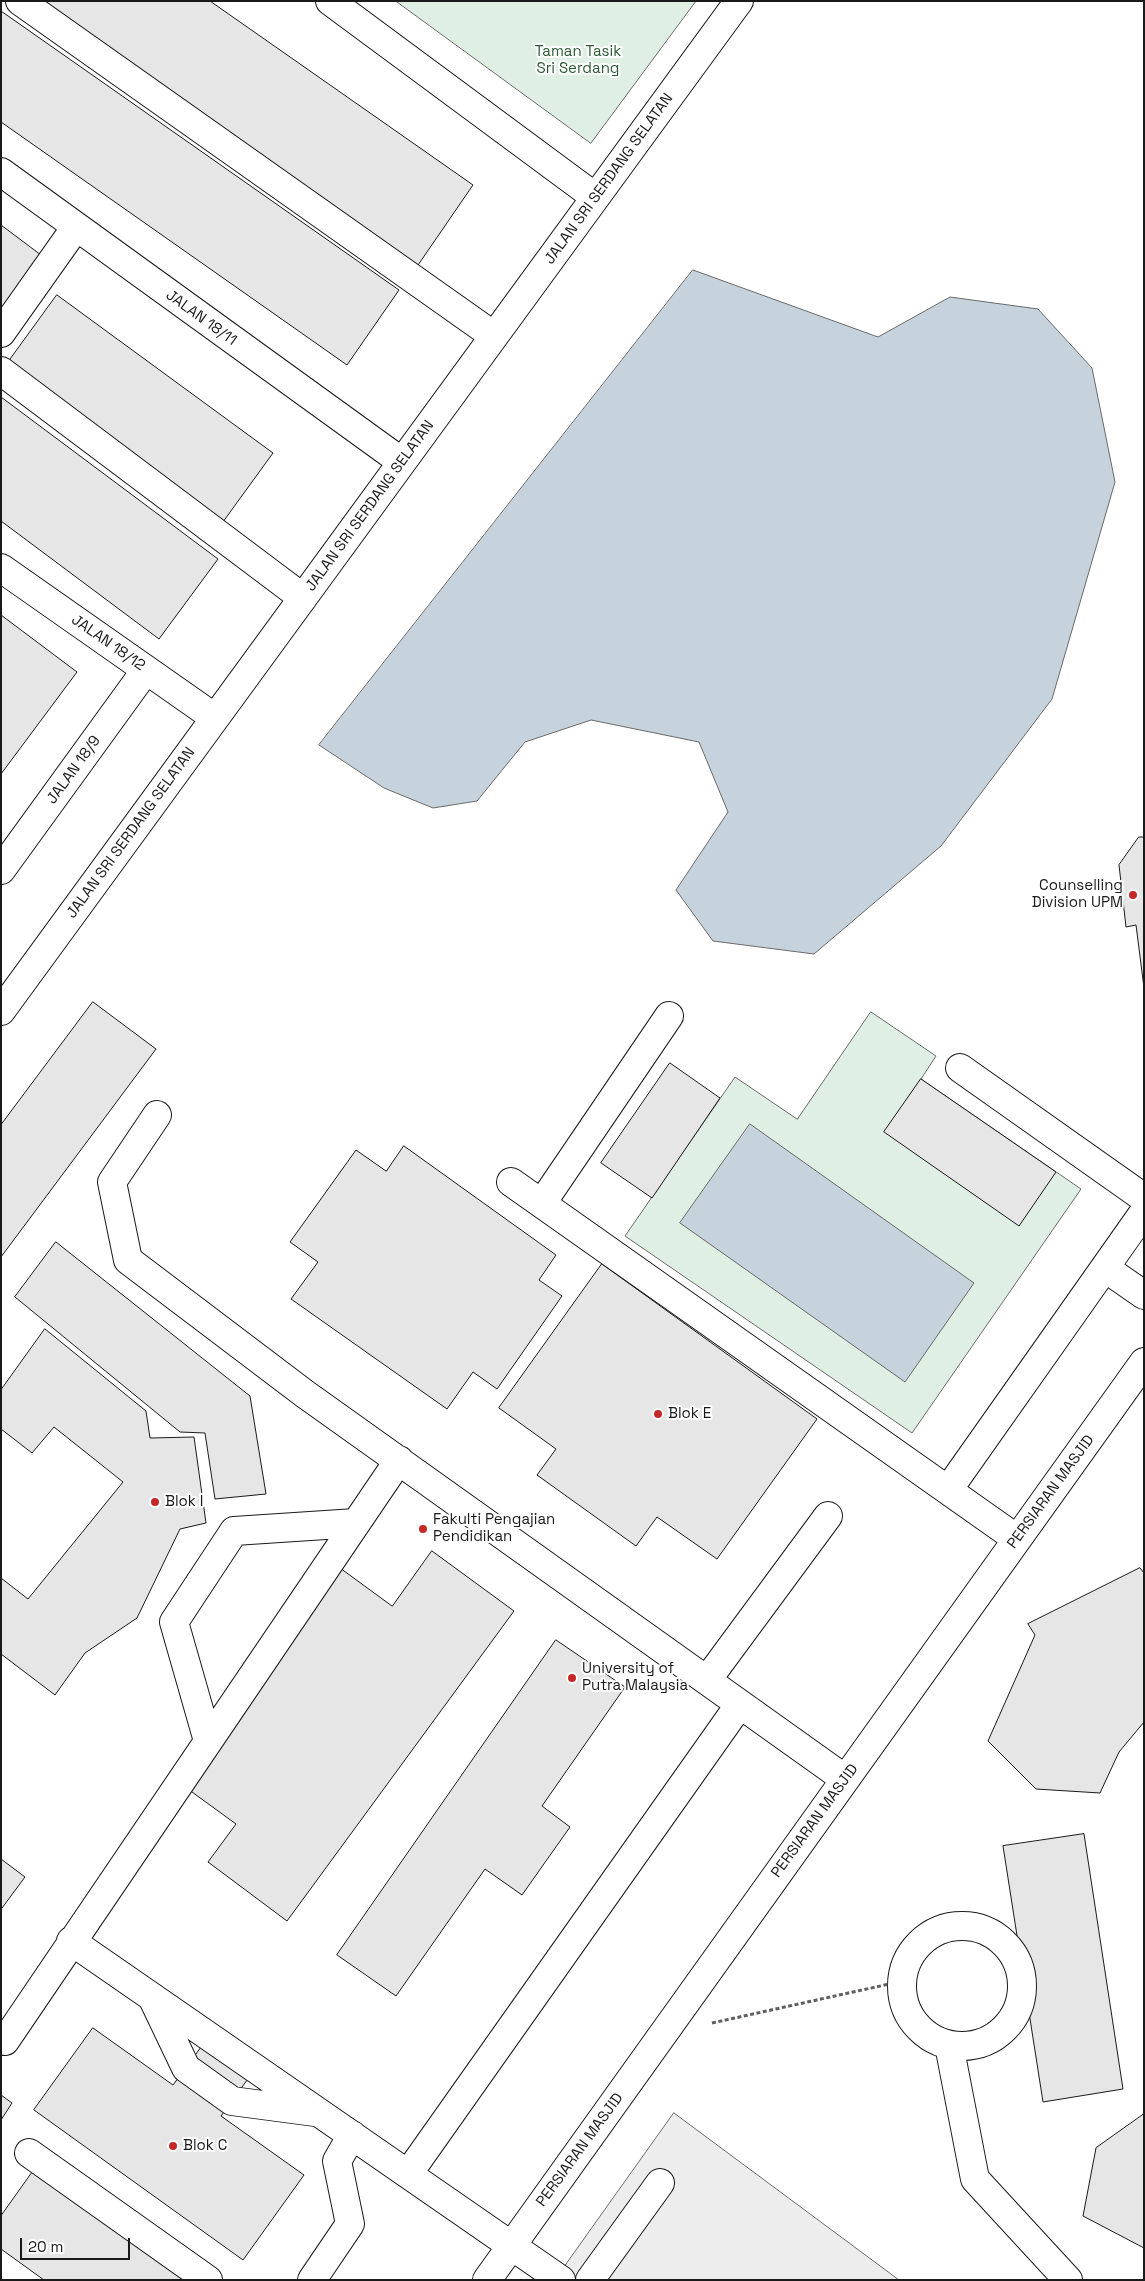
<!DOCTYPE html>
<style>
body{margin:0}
#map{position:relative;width:1145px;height:2281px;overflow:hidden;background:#fff;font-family:"Space Grotesk",sans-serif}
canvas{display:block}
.frame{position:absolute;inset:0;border:2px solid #1a1a1a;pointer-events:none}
.scale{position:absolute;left:20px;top:2238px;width:110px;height:22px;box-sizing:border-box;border:2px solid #1a1a1a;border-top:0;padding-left:6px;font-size:15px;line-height:18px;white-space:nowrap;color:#1a1a1a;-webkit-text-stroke:4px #fff;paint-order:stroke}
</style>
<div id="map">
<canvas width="1145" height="2281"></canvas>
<div class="frame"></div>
<div class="scale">20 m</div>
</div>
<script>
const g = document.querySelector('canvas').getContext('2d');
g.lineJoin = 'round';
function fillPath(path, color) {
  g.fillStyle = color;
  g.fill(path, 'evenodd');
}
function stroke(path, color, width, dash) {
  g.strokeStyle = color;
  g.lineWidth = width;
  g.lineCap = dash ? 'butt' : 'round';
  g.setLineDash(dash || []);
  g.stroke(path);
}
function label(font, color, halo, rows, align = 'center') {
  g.font = font + ' "Space Grotesk",sans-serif';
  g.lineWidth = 4;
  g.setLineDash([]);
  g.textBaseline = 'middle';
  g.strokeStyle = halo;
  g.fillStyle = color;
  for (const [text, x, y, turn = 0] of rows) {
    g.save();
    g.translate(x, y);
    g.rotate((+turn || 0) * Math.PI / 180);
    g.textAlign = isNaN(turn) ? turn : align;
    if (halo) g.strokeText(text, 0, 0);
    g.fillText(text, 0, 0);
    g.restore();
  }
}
const green = new Path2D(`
 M 396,1 L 696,1 L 591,143 Z
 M 871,1012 L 936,1056 L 921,1079 L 1081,1189 L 912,1433 L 625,1236 L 735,1077 L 797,1119 Z`);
const parking = new Path2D(`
 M 674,2113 L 899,2280 L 555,2280 Z`);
const water = new Path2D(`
 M 693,270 L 878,337 L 950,297 L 1038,309 L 1092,368 L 1115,482 L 1052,699 L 941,846 L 814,954 L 713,941 L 676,890 L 728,812 L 699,742 L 591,720 L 525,742 L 477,801 L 433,808 L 384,788 L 319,745 Z
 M 750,1124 L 974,1283 L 905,1382 L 680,1223 Z`);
const building = new Path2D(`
 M 35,1 L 210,1 L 473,185 L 416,268 Z
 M 1,11 L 399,290 L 347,365 L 1,122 Z
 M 1,225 L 45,258 L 1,315 Z
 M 57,295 L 273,453 L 220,526 L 4,368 Z
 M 1,397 L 218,559 L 159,639 L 1,521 Z
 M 1,615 L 77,672 L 1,774 Z
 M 1139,837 L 1144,837 L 1144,988 L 1136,925 L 1126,927 L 1119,865 Z
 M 93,1002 L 156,1049 L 1,1257 L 1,1125 Z
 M 670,1063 L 720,1098 L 652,1198 L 601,1163 Z
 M 921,1079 L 1056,1172 L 1019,1226 L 884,1132 Z
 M 404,1146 L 556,1255 L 539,1280 L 562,1296 L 497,1389 L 473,1372 L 447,1409 L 291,1299 L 318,1262 L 290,1242 L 356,1150 L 386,1171 Z
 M 56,1242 L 250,1396 L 266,1494 L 215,1499 L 205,1433 L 180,1432 L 15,1297 Z
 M 602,1264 L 817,1419 L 717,1559 L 657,1517 L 636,1546 L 537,1475 L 556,1449 L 499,1408 Z
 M 45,1329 L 146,1411 L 150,1438 L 194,1437 L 206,1523 L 180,1529 L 137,1618 L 85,1653 L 55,1695 L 1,1654 L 1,1578 L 28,1599 L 123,1482 L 54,1427 L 32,1453 L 1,1429 L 1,1390 Z
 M 432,1551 L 514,1611 L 287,1921 L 208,1862 L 236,1824 L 181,1784 L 340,1568 L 392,1606 Z
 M 1140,1568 L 1144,1573 L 1144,1722 L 1119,1752 L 1100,1793 L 1036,1789 L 988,1741 L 1035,1635 L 1028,1624 Z
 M 556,1640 L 625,1687 L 542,1806 L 570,1827 L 522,1895 L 485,1869 L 396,1996 L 337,1955 Z
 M 1084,1834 L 1123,2089 L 1043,2102 L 1003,1846 Z
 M 1,1859 L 25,1877 L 2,1908 L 1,1908 Z
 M 93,2028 L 173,2085 L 204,2043 L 250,2076 L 221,2116 L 304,2175 L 243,2260 L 34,2110 Z
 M 1,2095 L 12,2103 L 1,2120 Z
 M 1144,2114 L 1144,2248 L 1083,2216 L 1096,2148 Z
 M 34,2170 L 189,2280 L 44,2280 L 1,2249 L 1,2216 Z`);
const path = new Path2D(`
 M 712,2023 L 903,1981`);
const minor = new Path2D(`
 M 20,1 L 494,336
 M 330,1 L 595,197
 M 1,172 L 402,462
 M 1,333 L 76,227
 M 1,371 L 303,598
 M 1,568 L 215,718
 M 1,870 L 146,670
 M 1,1011 L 739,1
 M 960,1068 L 1144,1198
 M 157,1115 L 112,1182 L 128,1260 L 305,1394 L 845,1779
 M 511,1182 L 1017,1539
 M 542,1203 L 669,1016
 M 1105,1268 L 1144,1295
 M 948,1490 L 1144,1212
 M 707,1680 L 828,1516
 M 208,1741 L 174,1622 L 234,1531 L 356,1523
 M902 1986a60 60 0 1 1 120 0a60 60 0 1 1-120 0Z
 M 71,1941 L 561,2280
 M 153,1999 L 186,2068 L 232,2101 L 315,2112
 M 5,2041 L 399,1460
 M 949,2045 L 975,2179 L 1068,2280
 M 29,2153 L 208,2280
 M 408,2174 L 740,1704
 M 312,2280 L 350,2224 L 337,2161 L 352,2135
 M 487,2280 L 1144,1362
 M 590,2280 L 660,2183`);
const markers = [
 [1133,895,5,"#c62828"],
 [658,1414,5,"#c62828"],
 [155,1502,5,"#c62828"],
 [423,1529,5,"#c62828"],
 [572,1678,5,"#c62828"],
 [173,2146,5,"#c62828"]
];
const parkNames = [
 ["Taman Tasik",578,52],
 ["Sri Serdang",578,69]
];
const streetNames = [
 ["JALAN SRI SERDANG SELATAN",609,179,-54],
 ["JALAN 18/11",201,318,36],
 ["JALAN SRI SERDANG SELATAN",370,506,-54],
 ["JALAN 18/12",108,643,35],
 ["JALAN 18/9",74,770,-54],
 ["JALAN SRI SERDANG SELATAN",131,833,-54],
 ["PERSIARAN MASJID",1051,1492,-54],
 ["PERSIARAN MASJID",815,1821,-54],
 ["PERSIARAN MASJID",580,2150,-54]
];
const poiNames = [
 ["Counselling",1123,886,"right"],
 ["Division UPM",1123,903,"right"],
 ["Blok E",668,1414],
 ["Blok I",165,1502],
 ["Fakulti Pengajian",433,1520],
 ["Pendidikan",433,1537],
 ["University of",582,1669],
 ["Putra Malaysia",582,1686],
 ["Blok C",183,2146]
];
fillPath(green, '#e0efe3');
stroke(green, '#6a6a6a', 1);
fillPath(parking, '#ededed');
stroke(parking, '#6a6a6a', 1);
fillPath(water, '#c6d2dc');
stroke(water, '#6a6a6a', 1);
fillPath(building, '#e6e6e6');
stroke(building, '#1a1a1a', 1);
stroke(minor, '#1a1a1a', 30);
stroke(path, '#5f5f5f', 3, [4, 2.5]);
stroke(minor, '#fff', 28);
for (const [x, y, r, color] of markers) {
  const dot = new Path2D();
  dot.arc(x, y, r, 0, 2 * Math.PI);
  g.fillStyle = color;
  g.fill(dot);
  stroke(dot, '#fff', 2);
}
label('15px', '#2b5a34', '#fff', parkNames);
label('15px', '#1a1a1a', '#fff', streetNames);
label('15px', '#1a1a1a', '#fff', poiNames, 'left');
</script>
